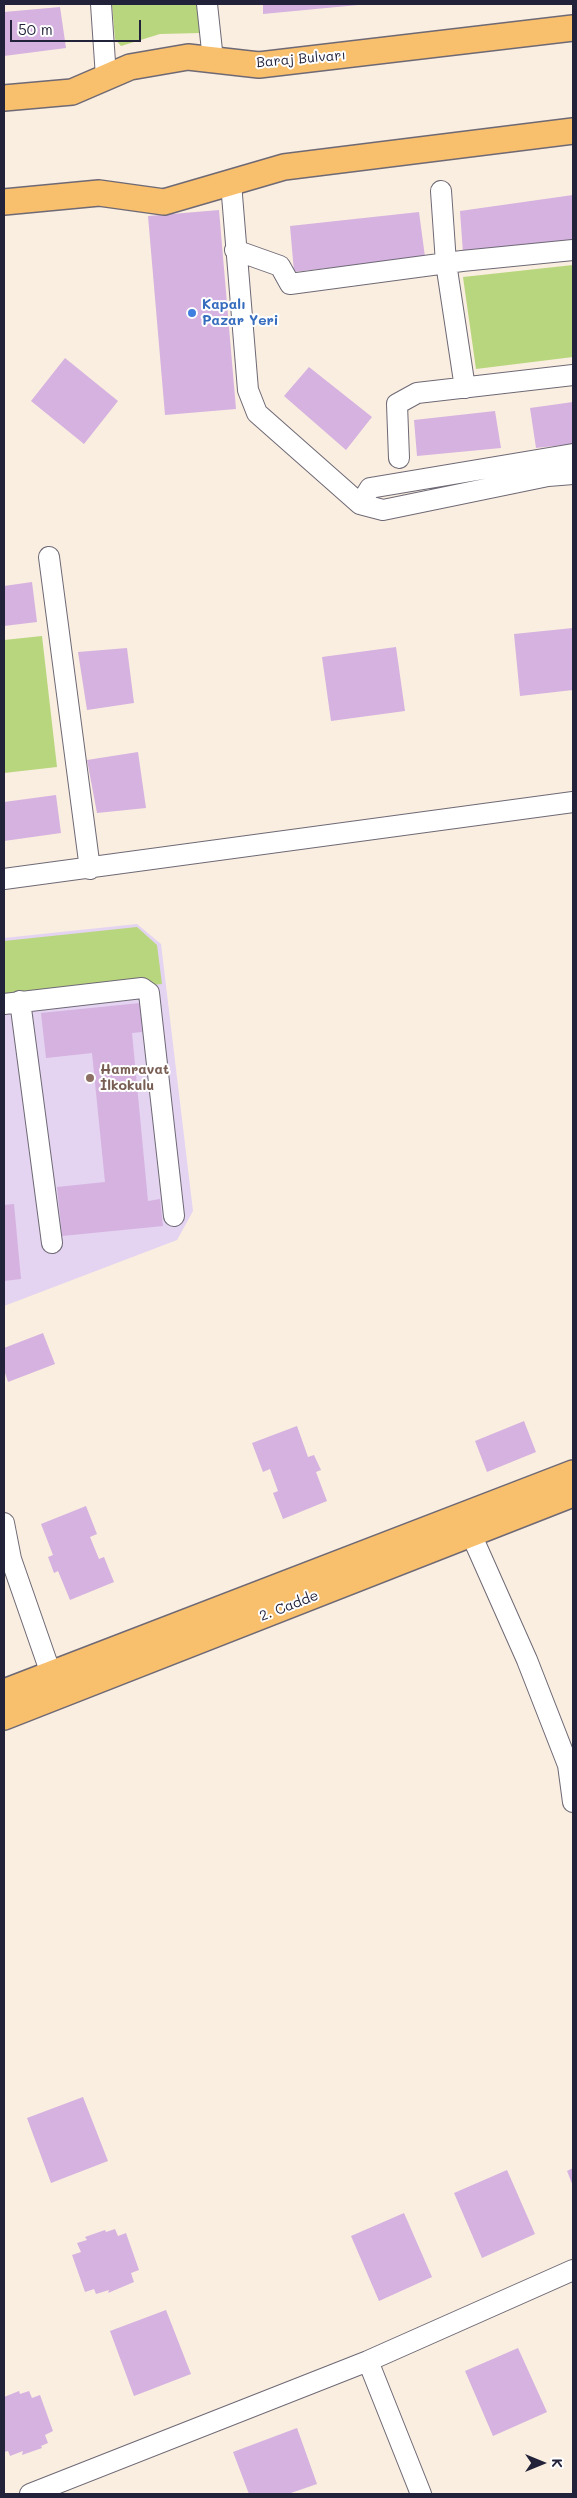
<!DOCTYPE html>
<meta charset="utf-8">
<style>
body{margin:0}
#map{position:relative;width:577px;height:2498px;overflow:hidden;background:#faeee0;font-family:Mali,sans-serif}
canvas{display:block}
.frame{position:absolute;inset:0;border:5px solid #22223b;pointer-events:none}
.north{position:absolute;left:517px;top:2438px;width:50px;height:50px;-webkit-text-stroke:4px #fff;paint-order:stroke;rotate:90deg;font-size:14px;font-weight:700;line-height:20px;text-align:center;color:#22223b}
.north::after{content:'';display:block;margin:auto;width:18px;height:22px;background:#22223b;clip-path:polygon(50% 0,100% 100%,50% 72%,0 100%)}
.scale{position:absolute;left:10px;top:20px;width:131px;height:22px;box-sizing:border-box;border:2px solid #22223b;border-top:0;padding-left:6px;font-size:15px;line-height:18px;white-space:nowrap;color:#22223b;-webkit-text-stroke:4px #fff;paint-order:stroke}
</style>
<div id="map">
<canvas width="577" height="2498"></canvas>
<div class="frame"></div>
<div class="north">K</div>
<div class="scale">50 m</div>
</div>
<script>
const g = document.querySelector('canvas').getContext('2d');
g.lineJoin = 'round';
function fillPath(path, color) {
  g.fillStyle = color;
  g.fill(path, 'evenodd');
}
function stroke(path, color, width, dash) {
  g.strokeStyle = color;
  g.lineWidth = width;
  g.lineCap = dash ? 'butt' : 'round';
  g.setLineDash(dash || []);
  g.stroke(path);
}
function label(font, color, halo, rows, align = 'center') {
  g.font = font + ' Mali,sans-serif';
  g.lineWidth = 4;
  g.setLineDash([]);
  g.textBaseline = 'middle';
  g.strokeStyle = halo;
  g.fillStyle = color;
  for (const [text, x, y, turn = 0] of rows) {
    g.save();
    g.translate(x, y);
    g.rotate((+turn || 0) * Math.PI / 180);
    g.textAlign = isNaN(turn) ? turn : align;
    if (halo) g.strokeText(text, 0, 0);
    g.fillText(text, 0, 0);
    g.restore();
  }
}
const built = new Path2D(`
 M 137,924 L 161,944 L 193,1211 L 177,1240 L 4,1306 L 4,938 Z`);
const green = new Path2D(`
 M 112,4 L 197,4 L 200,33 L 160,34 L 121,46 L 115,39 Z
 M 573,265 L 573,357 L 476,369 L 463,277 Z
 M 42,636 L 57,767 L 4,773 L 4,640 Z
 M 137,927 L 157,945 L 162,984 L 4,1000 L 4,941 Z`);
const building = new Path2D(`
 M 263,4 L 358,4 L 358,5 L 263,14 Z
 M 60,7 L 66,48 L 4,56 L 4,12 Z
 M 573,195 L 573,241 L 463,253 L 460,211 Z
 M 219,210 L 236,409 L 165,415 L 148,216 Z
 M 419,212 L 425,257 L 294,272 L 290,226 Z
 M 65,358 L 118,401 L 84,444 L 31,401 Z
 M 309,367 L 372,417 L 346,450 L 284,396 Z
 M 573,402 L 573,444 L 536,448 L 530,408 Z
 M 495,411 L 501,448 L 417,456 L 414,420 Z
 M 32,582 L 37,622 L 4,626 L 4,586 Z
 M 573,628 L 573,690 L 520,696 L 514,634 Z
 M 396,647 L 405,711 L 331,721 L 322,657 Z
 M 127,648 L 134,703 L 87,710 L 78,652 Z
 M 138,752 L 146,808 L 97,813 L 87,760 Z
 M 56,795 L 61,833 L 4,841 L 4,802 Z
 M 140,1003 L 142,1032 L 132,1033 L 148,1201 L 160,1199 L 163,1226 L 62,1236 L 57,1187 L 105,1182 L 92,1053 L 46,1058 L 41,1013 Z
 M 14,1204 L 21,1279 L 4,1281 L 4,1205 Z
 M 43,1333 L 55,1364 L 8,1382 L 4,1370 L 4,1348 Z
 M 524,1421 L 536,1452 L 487,1472 L 475,1441 Z
 M 297,1426 L 308,1457 L 314,1455 L 321,1470 L 316,1472 L 327,1501 L 283,1519 L 273,1493 L 278,1491 L 270,1469 L 263,1472 L 252,1443 Z
 M 86,1506 L 97,1534 L 90,1537 L 99,1559 L 104,1557 L 114,1582 L 70,1600 L 58,1571 L 54,1573 L 48,1557 L 53,1555 L 41,1524 Z
 M 83,2097 L 108,2161 L 51,2183 L 27,2118 Z
 M 573,2168 L 573,2186 L 567,2171 Z
 M 507,2170 L 535,2234 L 482,2258 L 454,2193 Z
 M 404,2213 L 432,2277 L 379,2301 L 351,2236 Z
 M 115,2229 L 118,2236 L 126,2233 L 139,2270 L 131,2273 L 134,2282 L 108,2293 L 109,2290 L 96,2294 L 94,2289 L 85,2292 L 72,2255 L 81,2252 L 77,2243 L 87,2240 L 85,2237 L 105,2230 L 106,2232 Z
 M 166,2310 L 191,2374 L 134,2396 L 110,2331 Z
 M 518,2348 L 547,2412 L 493,2436 L 465,2371 Z
 M 19,2391 L 20,2394 L 29,2391 L 32,2398 L 40,2395 L 53,2431 L 45,2435 L 48,2443 L 41,2446 L 42,2448 L 22,2455 L 23,2451 L 10,2456 L 8,2451 L 4,2452 L 4,2397 Z
 M 297,2428 L 317,2484 L 288,2494 L 249,2494 L 233,2452 Z`);
const minor = new Path2D(`
 M 101,4 L 106,77
 M 207,4 L 213,60
 M 231,183 L 248,390 L 257,413 L 360,504 L 383,510 L 548,476 L 573,474
 M 441,191 L 446,263 L 465,388
 M 235,250 L 280,266 L 290,284 L 462,261 L 573,250
 M 399,458 L 397,404 L 417,393 L 573,375
 M 360,504 L 370,488 L 573,454
 M 49,557 L 90,869
 M 4,879 L 573,802
 M 20,1001 L 52,1243
 M 4,1004 L 142,988 L 149,993 L 174,1216
 M 4,1523 L 11,1559 L 51,1674
 M 471,1534 L 527,1660 L 568,1765 L 573,1802
 M 368,2361 L 421,2494
 M 30,2494 L 368,2361 L 573,2270`);
const major = new Path2D(`
 M 4,98 L 72,92 L 130,67 L 188,57 L 259,65 L 573,28
 M 4,202 L 99,193 L 164,202 L 284,167 L 573,131
 M 4,1692 L 573,1473
 M 4,1717 L 573,1494`);
const markers = [
 [192,313,5,"#3f7fe0"],
 [90,1078,5,"#8d6e63"]
];
const streetNames = [
 ["Baraj Bulvarı",301,59,-5],
 ["2. Cadde",289,1606,-21]
];
const shopNames = [
 ["Kapalı",202,305],
 ["Pazar Yeri",202,321]
];
const educationNames = [
 ["Hamravat",100,1070],
 ["İlkokulu",100,1086]
];
fillPath(built, '#e4d3f1');
fillPath(green, '#b8d67d');
fillPath(building, '#d5b2e0');
stroke(minor, '#6e6975', 22);
stroke(major, '#6e6975', 28);
stroke(minor, '#fff', 20);
stroke(major, '#f8bf6c', 25);
for (const [x, y, r, color] of markers) {
  const dot = new Path2D();
  dot.arc(x, y, r, 0, 2 * Math.PI);
  g.fillStyle = color;
  g.fill(dot);
  stroke(dot, '#fff', 2);
}
label('14px', '#22223b', '#fff', streetNames);
label('bold 14px', '#366cbe', '#fff', shopNames, 'left');
label('bold 14px', '#785e54', '#fff', educationNames, 'left');
</script>
